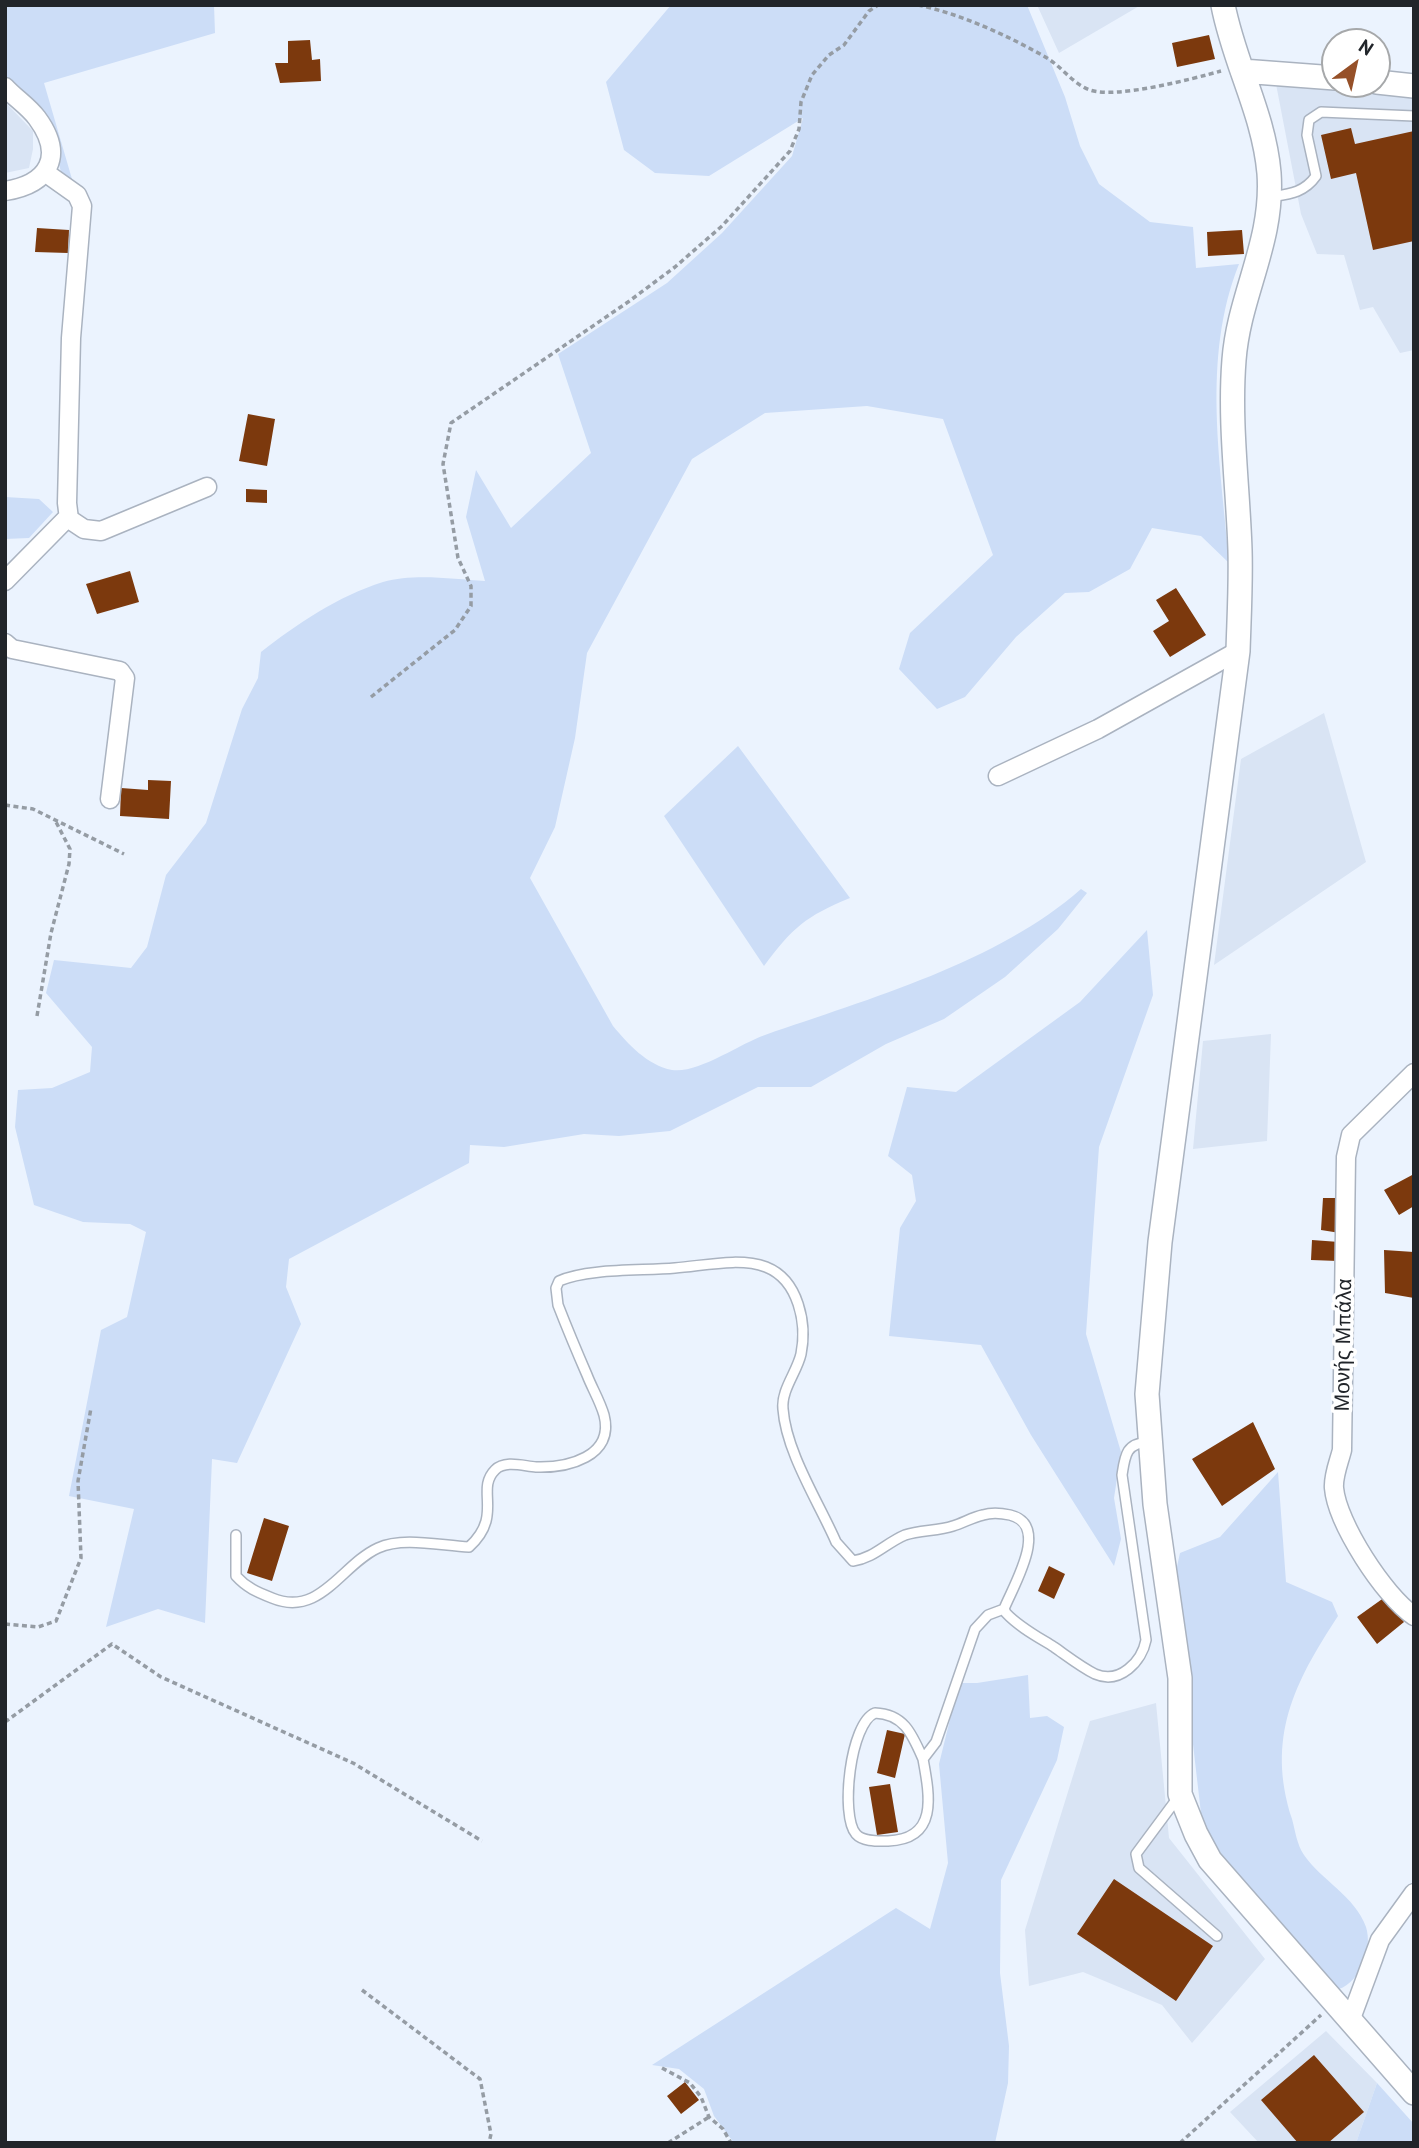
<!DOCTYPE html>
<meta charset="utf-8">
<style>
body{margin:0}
#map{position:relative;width:1419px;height:2148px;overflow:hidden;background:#ebf3fe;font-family:"PT Sans",sans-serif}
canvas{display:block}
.frame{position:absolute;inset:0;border:7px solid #21252a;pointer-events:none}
.north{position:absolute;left:1321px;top:28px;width:70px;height:70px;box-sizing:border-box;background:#fff;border:2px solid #a6a8aa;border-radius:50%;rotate:33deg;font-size:19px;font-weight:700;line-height:28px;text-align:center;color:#21252a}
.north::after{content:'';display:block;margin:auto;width:24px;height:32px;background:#965028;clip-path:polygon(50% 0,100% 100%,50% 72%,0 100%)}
</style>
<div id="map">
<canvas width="1419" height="2148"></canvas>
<div class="frame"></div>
<div class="north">N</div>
</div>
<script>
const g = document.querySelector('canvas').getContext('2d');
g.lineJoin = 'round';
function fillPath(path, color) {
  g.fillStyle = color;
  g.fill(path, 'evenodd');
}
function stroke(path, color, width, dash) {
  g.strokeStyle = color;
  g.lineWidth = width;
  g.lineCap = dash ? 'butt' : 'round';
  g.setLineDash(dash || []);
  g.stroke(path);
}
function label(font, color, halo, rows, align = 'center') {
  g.font = font + ' "PT Sans",sans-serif';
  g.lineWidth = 7;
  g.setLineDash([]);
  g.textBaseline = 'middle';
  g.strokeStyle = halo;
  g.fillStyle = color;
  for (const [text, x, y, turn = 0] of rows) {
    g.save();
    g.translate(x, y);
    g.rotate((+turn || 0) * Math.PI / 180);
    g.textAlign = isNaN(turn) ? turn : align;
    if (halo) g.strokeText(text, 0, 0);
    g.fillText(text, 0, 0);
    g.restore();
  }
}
const built = new Path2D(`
 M 1037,5 L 1141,5 L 1059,53 Z
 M 1276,84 L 1343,87 L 1414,97 L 1414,350 L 1400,353 L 1373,307 L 1360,310 L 1344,255 L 1317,254 L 1301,214 Z
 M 5,102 L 33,131 L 33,149 L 29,168 L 5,173 Z
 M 1324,713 L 1366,862 L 1214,965 L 1241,759 Z
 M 1271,1034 L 1267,1141 L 1193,1149 L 1203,1041 Z
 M 1156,1703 L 1169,1838 L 1265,1959 L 1192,2043 L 1162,2005 L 1083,1972 L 1029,1986 L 1025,1930 L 1090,1721 Z
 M 1326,2031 L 1377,2083 L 1356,2143 L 1259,2143 L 1230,2112 Z`);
const green = new Path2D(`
 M 5,5 L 214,5 L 215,33 L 44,83 L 74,186 L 61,172 L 55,149 L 5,81 Z
 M 671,5 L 1027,5 L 1065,97 L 1080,146 L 1099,184 L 1150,222 L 1193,227 L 1196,268 L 1239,264 C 1201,359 1221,464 1229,563 L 1201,536 L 1152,528 L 1130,569 L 1089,592 L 1065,593 L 1016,637 L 965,697 L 937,709 L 899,669 L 910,633 L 993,555 L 943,419 L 867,406 L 765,413 L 692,459 L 587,653 L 575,738 L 555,827 L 530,878 L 613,1026 C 628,1044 647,1065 672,1070 C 698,1074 739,1044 765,1035 C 868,999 999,962 1081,889 L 1087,893 L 1058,929 L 1005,977 L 944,1019 L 886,1044 L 811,1087 L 758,1087 L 670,1131 L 619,1136 L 584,1134 L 504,1147 L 470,1145 L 469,1163 L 289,1259 L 286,1287 L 301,1324 L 237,1463 L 212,1459 L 205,1623 L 158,1609 L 106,1627 L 134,1509 L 69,1496 L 101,1330 L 127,1317 L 146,1232 L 130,1224 L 83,1222 L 34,1205 L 15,1127 L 18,1090 L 52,1088 L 90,1072 L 92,1047 L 46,993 L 54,960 L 131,968 L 147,947 L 166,875 L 206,823 L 242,709 L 258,678 L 261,652 C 297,624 338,596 383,582 C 414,573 453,579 485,581 L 466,517 L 476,470 L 511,528 L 591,453 L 558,354 L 667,283 L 722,233 L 792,156 L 803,118 L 709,176 L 655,173 L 624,150 L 606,82 Z
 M 5,497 L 39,499 L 53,512 L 29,538 L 5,539 Z
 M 738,746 L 850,898 C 806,916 792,928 764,966 L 664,816 Z
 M 1147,930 L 1153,995 L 1099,1147 L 1086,1334 L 1121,1452 L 1114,1498 L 1121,1539 L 1114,1566 L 1031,1435 L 981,1345 L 889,1336 L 900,1228 L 916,1201 L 912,1175 L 888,1156 L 907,1087 L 956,1092 L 1080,1002 Z
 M 1278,1472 L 1286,1582 L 1332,1602 L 1338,1616 C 1294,1683 1266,1738 1292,1819 C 1295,1830 1297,1845 1304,1855 C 1321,1880 1355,1896 1366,1927 C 1373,1949 1360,1982 1339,1989 L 1327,1982 L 1227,1863 L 1202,1822 L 1174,1580 L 1180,1553 L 1220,1537 Z
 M 1028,1675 L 1030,1718 L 1047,1716 L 1064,1727 L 1057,1760 L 1001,1880 L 1000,1973 L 1009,2046 L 1008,2083 L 995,2143 L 734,2143 L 714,2116 L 704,2089 L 679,2069 L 652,2065 L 896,1908 L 930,1929 L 948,1863 L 939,1764 L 959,1683 L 977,1683 Z
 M 1377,2083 L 1414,2124 L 1414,2143 L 1356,2143 Z`);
const building = new Path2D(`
 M 1209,35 L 1215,59 L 1177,67 L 1172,43 Z
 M 310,40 L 312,60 L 320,59 L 321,81 L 280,83 L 275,63 L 288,63 L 288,41 Z
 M 1351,128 L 1355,144 L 1414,131 L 1414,241 L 1373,250 L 1356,173 L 1331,179 L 1321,135 Z
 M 37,228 L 69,230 L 68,253 L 35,252 Z
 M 1242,230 L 1244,254 L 1208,256 L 1207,232 Z
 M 248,414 L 275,419 L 267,466 L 239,461 Z
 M 246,489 L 267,490 L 267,503 L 246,502 Z
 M 130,571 L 139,602 L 97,614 L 86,584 Z
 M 1176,588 L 1206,635 L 1170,657 L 1153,631 L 1169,621 L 1156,600 Z
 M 148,780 L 171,781 L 169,819 L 120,816 L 121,788 L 148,790 Z
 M 1414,1174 L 1414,1206 L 1399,1215 L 1384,1190 Z
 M 1323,1198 L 1342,1198 L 1340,1233 L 1321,1230 Z
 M 1312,1240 L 1339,1242 L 1338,1261 L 1311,1260 Z
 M 1384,1250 L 1414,1252 L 1414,1298 L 1385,1293 Z
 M 1253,1422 L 1275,1469 L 1222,1506 L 1192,1459 Z
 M 264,1518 L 289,1526 L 272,1581 L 247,1573 Z
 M 1049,1566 L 1065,1574 L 1054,1599 L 1038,1591 Z
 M 1385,1597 L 1404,1622 L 1377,1644 L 1357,1617 Z
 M 887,1730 L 905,1734 L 895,1778 L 877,1773 Z
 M 890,1784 L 898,1832 L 877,1835 L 869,1787 Z
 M 1114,1879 L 1213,1946 L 1176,2001 L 1077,1934 Z
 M 1314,2055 L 1364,2112 L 1328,2143 L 1298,2143 L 1261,2100 Z
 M 685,2082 L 699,2100 L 681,2114 L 667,2096 Z`);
const path = new Path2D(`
 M 918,5 C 961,14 1009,36 1047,58 C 1062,67 1073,84 1090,90 C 1117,99 1192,79 1221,71
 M 371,697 L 455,630 L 471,606 L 471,586 L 458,558 L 443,464 L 451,423 L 628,302 L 675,267 L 722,226 L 790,151 L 799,129 L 801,102 L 812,75 L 829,55 L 844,45 L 869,11 L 878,5
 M 5,805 L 33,809 L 124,854
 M 37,1016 L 51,933 L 69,864 L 70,849 L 56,822
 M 5,1624 L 38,1627 L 56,1621 L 81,1558 L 78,1481 L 91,1408
 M 5,1722 L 112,1644 L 161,1677 L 353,1763 L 482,1841
 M 5,1857 L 5,1872
 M 362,1990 L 480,2079 L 491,2134 L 489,2143
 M 662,2068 L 690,2083 L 701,2097 L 709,2117 L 723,2129 L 731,2143
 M 668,2143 L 709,2117
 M 1180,2143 L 1321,2015`);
const service = new Path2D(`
 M 1270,197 C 1289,194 1304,193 1316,176 L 1307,135 L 1309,120 L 1321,112 L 1414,116
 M 236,1535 L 236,1576 C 247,1588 257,1592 272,1598 C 320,1618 341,1565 378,1548 C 403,1536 442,1546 469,1547 C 504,1515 475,1490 495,1470 C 505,1460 523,1466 536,1467 C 567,1468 615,1457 604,1415 C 600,1401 592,1388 587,1375 C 577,1352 567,1328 558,1305 L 556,1288 L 559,1281 C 588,1268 643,1271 675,1268 C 703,1266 739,1257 766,1267 C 799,1280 807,1324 801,1354 C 797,1372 781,1390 783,1409 C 786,1452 819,1503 836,1542 L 853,1561 C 874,1558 886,1543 905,1535 C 920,1530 938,1531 953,1526 C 963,1523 973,1517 983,1515 C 992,1512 1001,1513 1010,1515 C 1051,1525 1013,1586 1004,1609 L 1006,1613 C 1019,1627 1038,1637 1054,1647 C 1067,1656 1081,1667 1095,1674 C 1120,1685 1142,1661 1146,1640 L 1122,1475 C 1125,1455 1126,1443 1149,1442
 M 923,1759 C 912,1734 904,1714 875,1713 C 850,1723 840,1816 856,1834 C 863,1842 878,1841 888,1841 C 938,1839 930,1797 923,1759 L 936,1742 L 975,1629 L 988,1615 L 1004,1609
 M 1179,1796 L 1136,1854 L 1139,1868 L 1217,1936`);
const minor = new Path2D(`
 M 5,87 C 15,98 28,106 37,118 C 65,156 49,184 5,191
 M 46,173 L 77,195 L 82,206 L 71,338 L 67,503 L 69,519 L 84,529 L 101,531 L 207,487
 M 5,581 L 69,516
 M 5,643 L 12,649 L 120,671 L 125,678 L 110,799
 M 998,776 L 1098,729 L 1238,651
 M 1414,1073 L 1351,1135 L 1346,1157 L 1342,1450 C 1339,1462 1333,1476 1334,1488 C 1337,1523 1384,1596 1414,1616
 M 1350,2021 L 1380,1940 L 1414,1893`);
const tertiary = new Path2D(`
 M 1223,5 C 1234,63 1264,114 1269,173 C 1274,242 1239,294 1234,360 C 1229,423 1238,487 1240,550 C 1241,584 1239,618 1238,651 L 1160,1242 L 1147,1394 L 1155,1504 L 1180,1678 L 1180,1794 L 1196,1834 L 1210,1860 L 1414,2093
 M 1242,71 L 1335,78
 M 1377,82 L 1414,86`);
const streetNames = [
 ["Μονής Μπάλα",1344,1345,-89]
];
fillPath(built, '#d9e4f4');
fillPath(green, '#ccddf7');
fillPath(building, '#7c390d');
stroke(service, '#aab3c0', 12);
stroke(minor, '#aab3c0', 21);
stroke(tertiary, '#aab3c0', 26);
stroke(path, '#959ca4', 3.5, [5, 3.5]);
stroke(service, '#fff', 9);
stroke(minor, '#fff', 18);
stroke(tertiary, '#fff', 23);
label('21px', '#21252a', '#fff', streetNames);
</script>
